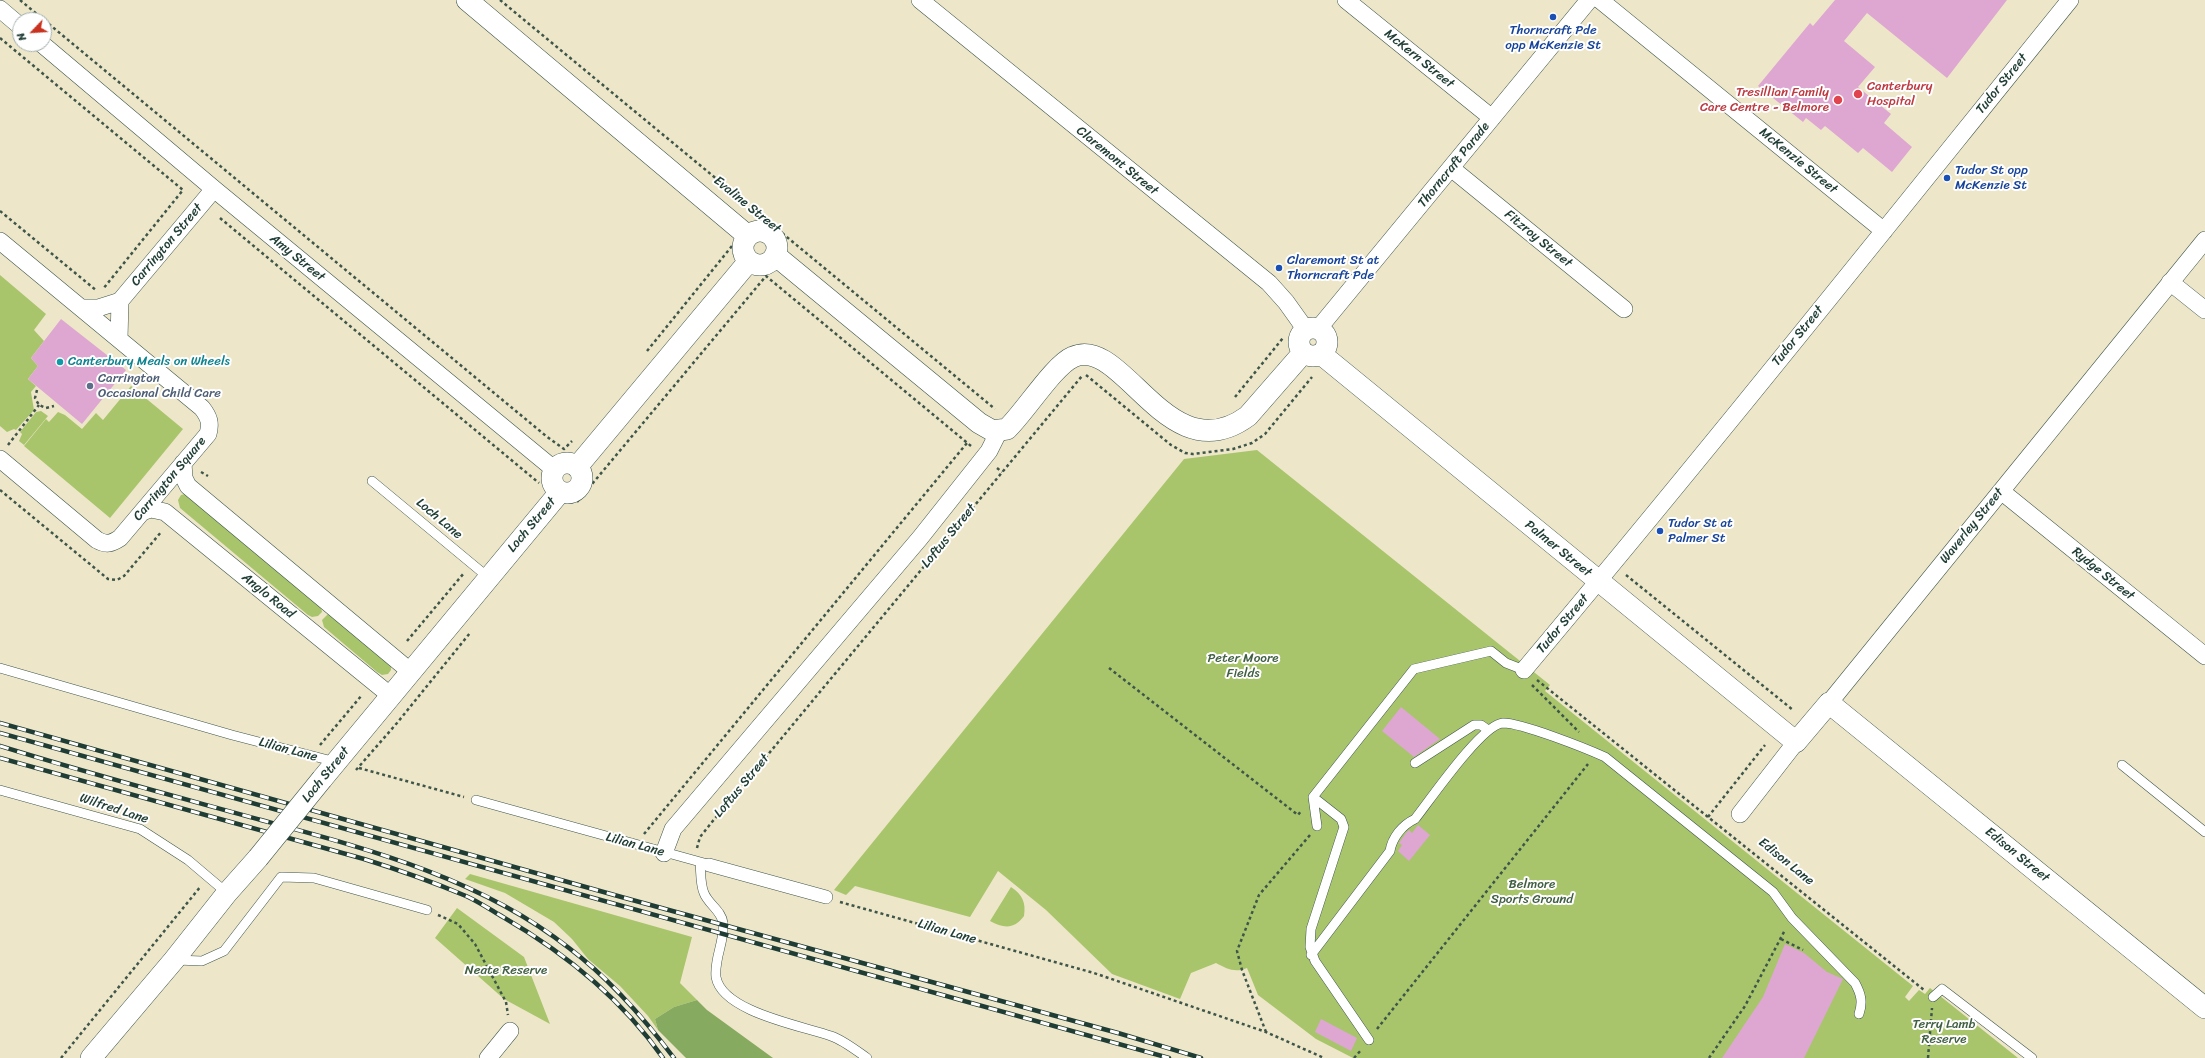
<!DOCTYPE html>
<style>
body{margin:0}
#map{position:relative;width:2205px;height:1058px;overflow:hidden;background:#eee6c9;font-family:Sriracha,sans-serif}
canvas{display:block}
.north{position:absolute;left:12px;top:12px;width:40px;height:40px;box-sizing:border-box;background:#fff;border:1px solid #a5b1ae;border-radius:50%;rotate:245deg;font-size:11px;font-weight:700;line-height:16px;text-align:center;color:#1f3d34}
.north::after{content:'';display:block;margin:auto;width:14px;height:18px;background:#c8321e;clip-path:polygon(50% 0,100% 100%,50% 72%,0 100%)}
</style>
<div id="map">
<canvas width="2205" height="1058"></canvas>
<div class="north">N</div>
</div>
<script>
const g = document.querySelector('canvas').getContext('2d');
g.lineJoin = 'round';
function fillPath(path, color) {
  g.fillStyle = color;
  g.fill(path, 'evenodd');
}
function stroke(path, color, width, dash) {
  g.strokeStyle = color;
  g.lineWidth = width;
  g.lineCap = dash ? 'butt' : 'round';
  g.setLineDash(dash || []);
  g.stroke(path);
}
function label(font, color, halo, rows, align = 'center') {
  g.font = font + ' Sriracha,sans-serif';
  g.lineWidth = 4;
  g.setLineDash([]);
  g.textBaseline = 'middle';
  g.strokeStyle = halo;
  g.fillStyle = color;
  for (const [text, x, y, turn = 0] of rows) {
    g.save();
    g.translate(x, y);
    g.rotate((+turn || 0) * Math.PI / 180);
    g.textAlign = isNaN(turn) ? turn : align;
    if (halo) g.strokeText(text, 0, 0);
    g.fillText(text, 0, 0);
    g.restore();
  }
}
const green = new Path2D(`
 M 0,275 L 46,314 L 34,330 L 44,341 L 31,358 L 38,366 L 28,379 L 36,386 L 31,392 L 34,410 L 16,430 L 14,429 L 7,432 L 0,426 Z
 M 131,386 L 183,429 L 110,518 L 24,446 L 46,419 L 49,422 L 58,412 L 65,415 L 82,429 L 96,413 L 103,420 Z
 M 41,411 L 48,416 L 24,445 L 19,441 L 22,434 L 20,432 L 36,412 Z
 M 1257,450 L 1550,685 L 1545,691 L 1913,986 L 1905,997 L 1909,1001 L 1919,990 L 1925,994 L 1930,988 L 2018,1058 L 1353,1058 L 1316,1039 L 1258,995 L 1247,968 C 1235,973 1227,969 1216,963 L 1191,973 L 1180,999 L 1112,974 L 1046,910 L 998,871 L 970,917 L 855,886 L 846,895 L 834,890 L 1184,459 Z
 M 185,494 L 321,607 L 322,612 L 318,616 L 312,617 L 308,615 L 180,508 L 178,500 L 181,495 Z
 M 328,614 L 391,665 L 391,670 L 388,674 L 382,675 L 377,672 L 324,627 L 322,620 Z
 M 470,874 L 692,937 L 680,983 L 697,1000 L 674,1007 L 655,1019 L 658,1030 L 648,1016 L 620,986 L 588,959 L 572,939 L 554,922 L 505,893 L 465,879 Z
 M 1011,887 C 1023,895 1026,903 1024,916 C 1014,930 1003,928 990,921 Z
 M 457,908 L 524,957 L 550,1024 L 504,999 L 435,938 Z`);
const forest = new Path2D(`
 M 697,1000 L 707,1010 L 773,1058 L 686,1058 L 658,1030 L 655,1019 L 674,1007 Z`);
const building = new Path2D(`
 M 1835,0 L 2007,0 L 1947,78 L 1867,13 L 1844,41 L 1875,67 L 1858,87 L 1891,114 L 1884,123 L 1912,147 L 1892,172 L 1863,148 L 1858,153 L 1825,126 L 1821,130 L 1806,118 L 1803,122 L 1758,86 L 1810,23 L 1813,26 Z
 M 61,319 L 126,370 L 82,424 L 28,379 L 38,366 L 31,358 Z
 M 1401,707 L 1440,739 L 1414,757 L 1382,731 Z
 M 1418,825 L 1430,835 L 1409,861 L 1398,851 L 1402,845 L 1399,843 L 1406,833 L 1409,830 L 1412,833 Z
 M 1785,944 L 1804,953 L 1827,972 L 1843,979 L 1804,1058 L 1722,1058 L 1763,997 Z
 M 1321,1019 L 1357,1038 L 1351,1051 L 1315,1032 Z`);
const path = new Path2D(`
 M 20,0 L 44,20
 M 500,0 L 995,409
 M 44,20 L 546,436 L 564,449 L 572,441
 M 0,38 L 183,190 L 103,289
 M 0,211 L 97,291
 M 220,218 L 539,483
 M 647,351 L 732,246
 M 1086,375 L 1171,445 L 1185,453 L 1193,454 L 1233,449 L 1252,443 L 1265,434 L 1312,377
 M 37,390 L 35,398 L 39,405 L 46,408 L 54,406
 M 1235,397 L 1283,338
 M 8,445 L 39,405
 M 997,468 L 1002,472
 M 201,472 L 208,476
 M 0,490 L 108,579 L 117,580 L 124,576 L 162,531
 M 577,502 L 766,276 L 971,446
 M 1626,575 L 1793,710
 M 407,641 L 464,573
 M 1109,668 L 1298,815 L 1301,811
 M 1537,680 L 1924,990
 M 1532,685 L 1579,732
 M 320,745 L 362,695
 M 359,768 L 464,797
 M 356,770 L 397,723 L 470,633
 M 1708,817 L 1765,745
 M 644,834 L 967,443
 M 697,848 L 700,837 L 712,822 L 1082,376
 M 840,902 L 1094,973 L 1266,1032 L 1324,1058
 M 438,915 L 458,924 L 475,944 L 506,1002 L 508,1015
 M 1781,939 L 1803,950
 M 1377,1029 L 1588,764
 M 1266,1032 L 1242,970 L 1237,951 L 1259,895 L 1310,835
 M 61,1058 L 201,886
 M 1354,1058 L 1362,1049
 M 1709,1058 L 1745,1006 L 1785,930
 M 1928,1058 L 1932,1008`);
const service = new Path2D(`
 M 372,481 L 489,578
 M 0,668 L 232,735 L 336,762
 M 1415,763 L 1474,725 L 1481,725 L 1488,730
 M 2122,765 L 2205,832
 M 0,790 L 140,829 L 188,860 L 227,893
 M 1313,797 L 1341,819 L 1344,827 L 1311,929 L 1310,947 L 1315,961 L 1369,1040
 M 476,800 L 704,863
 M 1317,826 L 1313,797 L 1414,669 L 1491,651 L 1506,663 L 1524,670
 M 700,862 C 701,872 700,884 704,893 C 708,904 722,911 723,923 C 725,941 714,958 716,977 C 722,1012 803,1026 831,1036 C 843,1040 857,1051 867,1058
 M 1311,955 L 1390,851 C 1392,838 1402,825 1415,819 C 1430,800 1482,724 1503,723 C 1522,723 1585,748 1605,757 L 1773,892 L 1792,918 L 1855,983 C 1861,994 1863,1002 1859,1014
 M 176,960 L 202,961 L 224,951 L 281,877 L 314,878 L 427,910
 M 1933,997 L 1942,989 L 2032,1058`);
const pedestrian = new Path2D(`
 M 709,865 L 826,897`);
const minor = new Path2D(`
 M 920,0 L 1269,283 L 1286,302 L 1306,330
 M 1346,0 L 1492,118
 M 1600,0 L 1884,231
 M 0,9 L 20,26
 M 42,44 L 214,189 L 555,470
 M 1451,168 L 1624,309
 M 0,241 L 202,408 C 209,417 211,423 208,434 L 120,538 C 111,544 106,545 97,540 L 0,459
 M 2170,282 L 2205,310
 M 81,308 L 98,308 L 120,301
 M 1318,329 L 1589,0
 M 119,339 L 120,301 L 214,189
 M 183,463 L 184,478 L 188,486 L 411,672
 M 2001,491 L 2205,656
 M 142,512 L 151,509 L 165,512 L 391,696
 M 1524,670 C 1709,450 1889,224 2070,0
 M 1829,703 L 2205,240
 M 1740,814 L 1796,742
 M 664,853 L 673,829 L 920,538 L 989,451 L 999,431
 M 488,1058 L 510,1031`);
const tertiary = new Path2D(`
 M 467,0 L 748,236
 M743 248a17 17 0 1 1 34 0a17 17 0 1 1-34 0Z
 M 775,255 L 979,423 L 993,431 L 1007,429 C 1025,412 1054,365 1073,357 C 1123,334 1168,475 1248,416 L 1303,353
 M1299 342a14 14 0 1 1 28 0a14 14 0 1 1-28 0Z
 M 1321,354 L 1796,742 L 1829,703 L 2205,1008
 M552 478a15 15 0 1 1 30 0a15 15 0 1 1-30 0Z
 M 577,467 L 749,261
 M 322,779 L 560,492
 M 91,1058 L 174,960 L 227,893 L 258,858`);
const rail = new Path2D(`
 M 0,723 L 625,898 L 1118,1033 L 1201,1058
 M 0,733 L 1169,1058
 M 0,746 C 86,773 174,796 261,820 C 368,849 480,878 569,948 C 610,979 643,1017 674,1058
 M 0,758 L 364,859 C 399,870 433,882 466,896 C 479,902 491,910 503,917 C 565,953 622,999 663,1058`);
const tertiaryBridge = new Path2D(`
 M 258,858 L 322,779`);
const markers = [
 [1553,17,4,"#1a4fb4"],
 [1858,94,5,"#e0444e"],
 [1838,100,5,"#e0444e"],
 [1947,178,4,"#1a4fb4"],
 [1279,268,4,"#1a4fb4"],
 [60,362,4,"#0f9aa8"],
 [90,386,4,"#5c6f8a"],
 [1660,531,4,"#1a4fb4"]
];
const transitNames = [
 ["Thorncraft Pde",1553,31,"center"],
 ["opp McKenzie St",1553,46,"center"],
 ["Tudor St opp",1955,171],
 ["McKenzie St",1955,186],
 ["Claremont St at",1287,261],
 ["Thorncraft Pde",1287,276],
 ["Tudor St at",1668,524],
 ["Palmer St",1668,539]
];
const streetNames = [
 ["McKern Street",1419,59,39],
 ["Tudor Street",2002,84,-51],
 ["Claremont Street",1117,161,39],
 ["McKenzie Street",1798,161,39],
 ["Thorncraft Parade",1454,165,-51],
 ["Evaline Street",747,205,39],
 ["Fitzroy Street",1538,239,39],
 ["Carrington Street",167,245,-50],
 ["Amy Street",297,258,39],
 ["Tudor Street",1798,336,-51],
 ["Carrington Square",170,479,-50],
 ["Loch Lane",439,519,40],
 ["Loch Street",532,525,-50],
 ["Waverley Street",1972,526,-51],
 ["Loftus Street",949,536,-51],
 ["Palmer Street",1558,549,39],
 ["Rydge Street",2103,574,39],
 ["Anglo Road",268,596,39],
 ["Tudor Street",1563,624,-50],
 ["Lilian Lane",288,750,15],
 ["Loch Street",326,775,-51],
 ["Loftus Street",742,786,-50],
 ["Wilfred Lane",114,809,18],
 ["Lilian Lane",635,845,15],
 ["Edison Street",2017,855,39],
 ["Edison Lane",1786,862,39],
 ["Lilian Lane",947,932,16]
];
const healthNames = [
 ["Canterbury",1867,87],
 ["Hospital",1867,102],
 ["Tresillian Family",1829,93,"right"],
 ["Care Centre - Belmore",1829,108,"right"]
];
const cultureNames = [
 ["Canterbury Meals on Wheels",68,362]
];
const serviceNames = [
 ["Carrington",98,379],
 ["Occasional Child Care",98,394]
];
const parkNames = [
 ["Peter Moore",1243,659],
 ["Fields",1243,674],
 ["Belmore",1532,885],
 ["Sports Ground",1532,900],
 ["Neate Reserve",506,971],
 ["Terry Lamb",1944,1025],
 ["Reserve",1944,1040]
];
fillPath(green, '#a8c56c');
fillPath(forest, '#86aa60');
fillPath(building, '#dda7d1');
stroke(service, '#3e564a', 10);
stroke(pedestrian, '#3e564a', 14);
stroke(minor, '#3e564a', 18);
stroke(tertiary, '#3e564a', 22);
stroke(path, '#3e564a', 2.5, [3, 3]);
stroke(service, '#fff', 9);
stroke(pedestrian, '#fff', 13);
stroke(minor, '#fff', 17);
stroke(tertiary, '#fff', 21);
stroke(rail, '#1f3d34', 4.5);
stroke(rail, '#fff', 3, [9]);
stroke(tertiaryBridge, '#3e564a', 22, []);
stroke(tertiaryBridge, '#fff', 21);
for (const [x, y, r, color] of markers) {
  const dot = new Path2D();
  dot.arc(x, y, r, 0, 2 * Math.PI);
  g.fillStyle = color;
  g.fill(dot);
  stroke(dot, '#fff', 1.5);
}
label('13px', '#164399', '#fff', transitNames, 'left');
label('13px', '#1f3d34', '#fff', streetNames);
label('13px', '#be3a42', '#fff', healthNames, 'left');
label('13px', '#0d838f', '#fff', cultureNames, 'left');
label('13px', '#4e5e75', '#fff', serviceNames, 'left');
label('13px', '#415f42', '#fff', parkNames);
</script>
